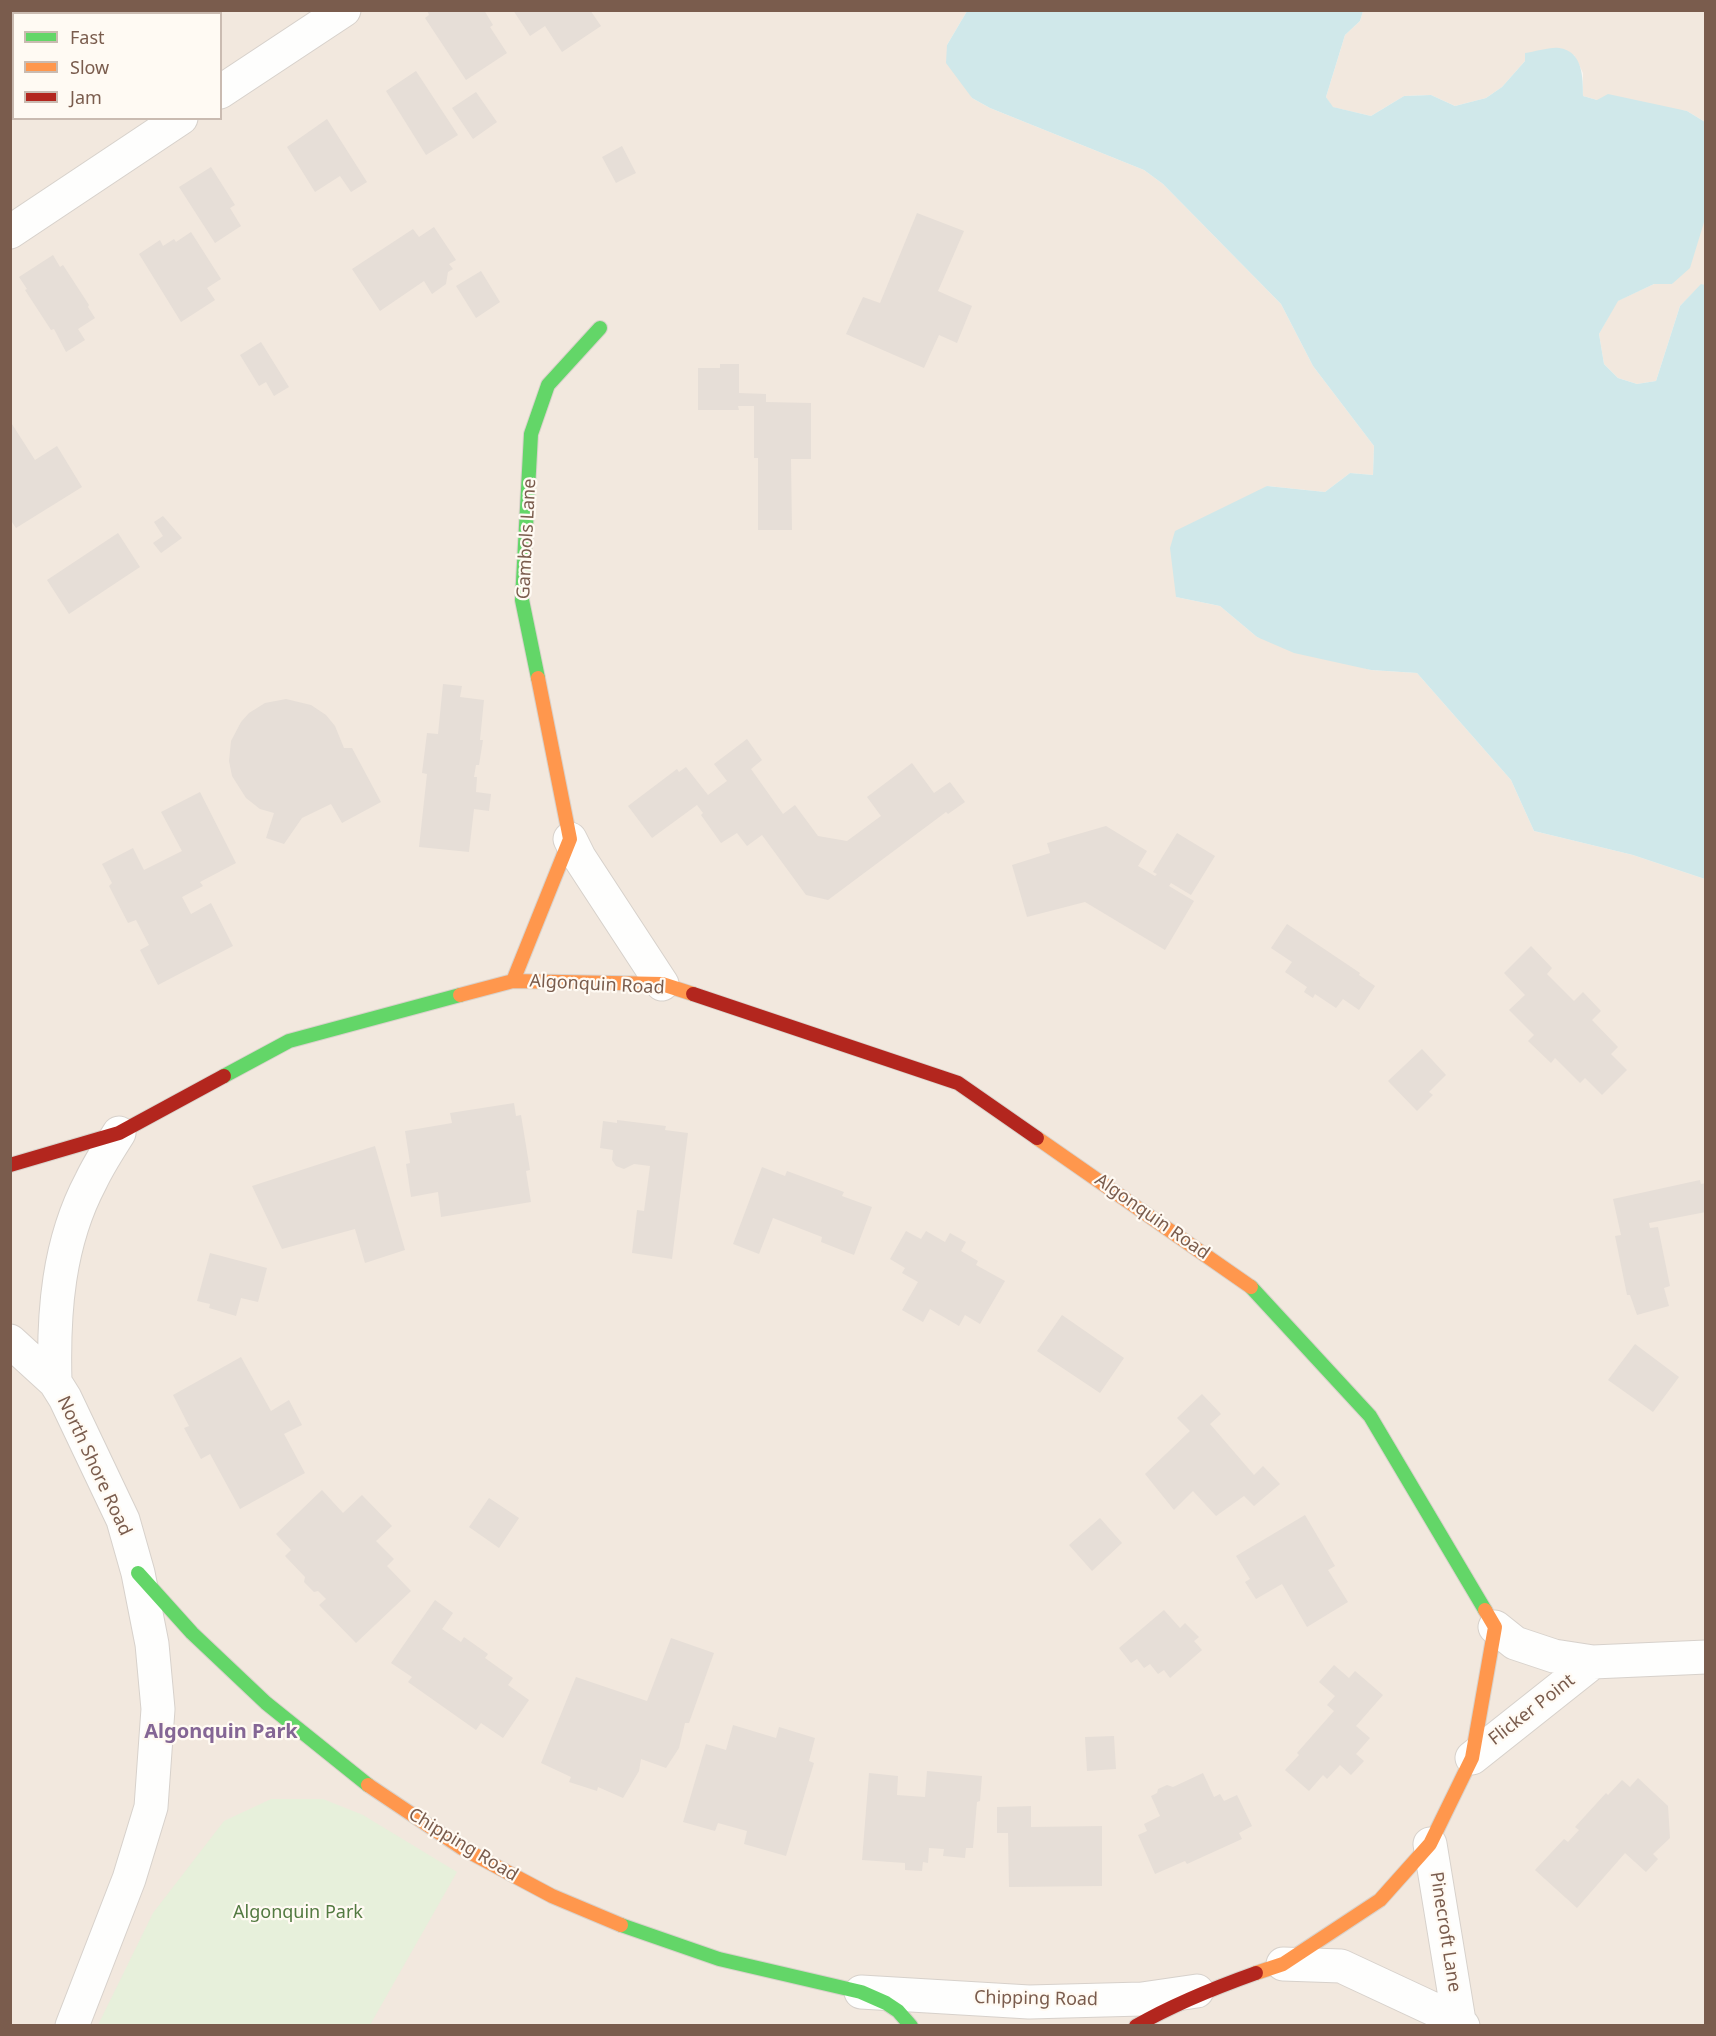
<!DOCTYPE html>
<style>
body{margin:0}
#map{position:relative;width:1716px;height:2036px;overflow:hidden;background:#f9f5f0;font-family:"Noto Sans",sans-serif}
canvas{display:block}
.frame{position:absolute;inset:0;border:12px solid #7a5c4d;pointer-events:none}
.legend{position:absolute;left:12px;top:12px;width:210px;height:108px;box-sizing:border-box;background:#fffaf3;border:2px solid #cabbb1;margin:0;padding:8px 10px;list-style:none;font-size:18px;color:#7a5c4d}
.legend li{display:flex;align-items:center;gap:12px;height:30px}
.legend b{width:30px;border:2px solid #cabbb1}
</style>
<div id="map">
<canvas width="1716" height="2036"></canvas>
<div class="frame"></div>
<ul class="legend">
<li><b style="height:8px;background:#63d668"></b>Fast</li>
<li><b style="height:8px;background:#ff974d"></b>Slow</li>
<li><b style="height:8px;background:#b3261e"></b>Jam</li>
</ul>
</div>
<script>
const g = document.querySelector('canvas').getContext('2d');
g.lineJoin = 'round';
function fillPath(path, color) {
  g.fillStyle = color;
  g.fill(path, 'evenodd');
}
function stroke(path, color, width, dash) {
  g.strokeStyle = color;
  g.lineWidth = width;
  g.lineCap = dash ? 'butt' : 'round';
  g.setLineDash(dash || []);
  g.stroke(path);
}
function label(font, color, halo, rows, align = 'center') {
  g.font = font + ' "Noto Sans",sans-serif';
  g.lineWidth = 4.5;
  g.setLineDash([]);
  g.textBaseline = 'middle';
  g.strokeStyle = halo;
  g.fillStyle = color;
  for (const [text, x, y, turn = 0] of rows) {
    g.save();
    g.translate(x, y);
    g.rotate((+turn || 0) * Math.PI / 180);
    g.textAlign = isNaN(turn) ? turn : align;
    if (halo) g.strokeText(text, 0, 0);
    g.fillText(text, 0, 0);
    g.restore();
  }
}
const residential = new Path2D(`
 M 11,11 L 967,11 L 947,45 L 972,98 L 990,108 L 1144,170 L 1163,184 L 1281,304 L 1313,366 L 1374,446 L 1373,475 L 1350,473 L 1325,492 L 1267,486 L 1176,597 L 1220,606 L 1257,637 L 1371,670 L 1417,673 L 1511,780 L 1534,831 L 1633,855 L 1705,879 L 1705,2025 L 11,2026 ZM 14,14 L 220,14 L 220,118 L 14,118 Z
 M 1363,11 L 1705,11 L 1705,122 L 1687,111 L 1597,100 L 1583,96 L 1583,73 L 1574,55 L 1525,61 L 1502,87 L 1486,98 L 1455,106 L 1431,95 L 1404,96 L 1371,116 L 1332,107 L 1326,97 L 1345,35 L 1360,21 Z
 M 1705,219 L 1705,285 L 1701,285 L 1680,306 L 1656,381 L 1637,384 L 1618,378 L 1604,364 L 1599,334 L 1617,301 L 1654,284 L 1672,284 Z`);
const green = new Path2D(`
 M 271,1799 L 323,1799 L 363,1815 L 457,1872 L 370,2025 L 98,2025 L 153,1913 L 224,1821 Z`);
const water = new Path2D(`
 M 967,11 L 1363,11 L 1360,21 L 1345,35 L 1326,97 L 1333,107 L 1371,116 L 1404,96 L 1431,95 L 1455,106 L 1486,98 L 1502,87 L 1525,61 L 1525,53 C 1535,52 1549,47 1559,48 C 1583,51 1583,78 1583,96 L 1597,100 L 1608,94 L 1687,111 L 1705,122 L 1705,219 L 1690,268 L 1672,284 L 1654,284 L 1618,301 L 1599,334 L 1604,364 L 1618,378 L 1637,384 L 1656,381 L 1680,306 L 1701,284 L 1705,285 L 1705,879 L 1633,855 L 1534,831 L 1511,780 L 1417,673 L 1371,670 L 1294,653 L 1257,637 L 1220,606 L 1176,597 L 1170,548 L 1175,531 L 1267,486 L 1325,492 L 1350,473 L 1373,475 L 1374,446 L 1313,366 L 1281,304 L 1163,184 L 1144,170 L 990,108 L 972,98 L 946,63 L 947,45 Z`);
const building = new Path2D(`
 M 52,10 L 97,10 L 99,14 L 54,14 Z
 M 123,10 L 199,10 L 194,14 L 125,14 Z
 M 427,10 L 484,10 L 493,25 L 490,27 L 507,53 L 466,80 L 425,18 L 429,15 Z
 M 513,10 L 590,10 L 601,26 L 562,52 L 545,26 L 530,36 Z
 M 14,15 L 14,66 L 10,61 L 10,17 Z
 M 416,71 L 458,135 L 426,155 L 386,91 Z
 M 476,92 L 497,122 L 473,139 L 452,108 Z
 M 327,119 L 367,182 L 351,192 L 340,176 L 315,192 L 287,147 Z
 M 622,146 L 636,173 L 616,183 L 602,157 Z
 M 211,167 L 235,205 L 230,208 L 241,226 L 215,243 L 179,187 Z
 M 917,213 L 964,231 L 938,291 L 972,306 L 957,343 L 939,335 L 924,368 L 846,334 L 863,297 L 880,303 Z
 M 434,227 L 456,260 L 449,264 L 453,269 L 448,272 L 446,284 L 432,294 L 424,281 L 380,311 L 352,269 L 413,229 L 419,237 Z
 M 191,232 L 221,279 L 207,288 L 215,300 L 181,322 L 139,254 L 160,240 L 163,246 L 174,239 L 176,242 Z
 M 53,255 L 60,267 L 63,265 L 89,305 L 88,307 L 95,318 L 78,329 L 85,340 L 66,352 L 54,329 L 51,330 L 25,290 L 27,289 L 19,277 Z
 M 481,271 L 500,302 L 476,318 L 456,286 Z
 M 261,342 L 289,387 L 274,396 L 266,382 L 259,386 L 240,355 Z
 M 720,364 L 739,364 L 739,393 L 766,394 L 766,402 L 811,403 L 811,459 L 791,459 L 792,530 L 758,530 L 758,458 L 754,458 L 754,406 L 738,406 L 739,410 L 698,410 L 698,368 L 720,368 Z
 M 10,421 L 35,460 L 57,446 L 82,487 L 16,528 L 10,519 Z
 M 163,516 L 182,538 L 161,553 L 153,543 L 163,536 L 154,522 Z
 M 118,533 L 140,567 L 69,614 L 47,580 Z
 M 443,684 L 462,686 L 460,697 L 484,700 L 480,740 L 483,740 L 479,765 L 476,765 L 474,777 L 477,777 L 476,792 L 491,794 L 489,811 L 474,809 L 469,852 L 419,847 L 427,774 L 422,773 L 427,733 L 438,734 Z
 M 286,699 L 311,705 L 326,715 L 335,726 L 344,748 L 352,748 L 381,802 L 342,823 L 331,804 L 302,818 L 284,844 L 266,838 L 274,813 L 260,809 L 246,798 L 232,776 L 229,761 L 231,741 L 241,722 L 249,713 L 265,703 Z
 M 747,739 L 762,760 L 751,769 L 783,814 L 795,805 L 818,836 L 847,841 L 881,816 L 867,797 L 912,763 L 934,793 L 950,782 L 965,802 L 948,814 L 946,812 L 828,900 L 806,895 L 762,835 L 747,846 L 737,833 L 721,843 L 701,815 L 703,813 L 697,805 L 652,838 L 628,806 L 677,769 L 679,772 L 686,767 L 708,795 L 727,781 L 714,764 Z
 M 200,792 L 236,863 L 200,882 L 203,886 L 182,897 L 191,914 L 211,903 L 233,946 L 158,985 L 140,950 L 149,945 L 136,920 L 128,923 L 109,886 L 112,883 L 102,864 L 133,848 L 144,870 L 182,851 L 161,812 Z
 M 1106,826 L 1147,851 L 1138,866 L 1155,876 L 1157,874 L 1153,872 L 1177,833 L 1215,856 L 1191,895 L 1171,883 L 1169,886 L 1194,901 L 1165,950 L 1085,902 L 1027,917 L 1012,865 L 1050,853 L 1047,843 Z
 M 1287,924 L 1360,973 L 1359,975 L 1375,986 L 1359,1010 L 1343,999 L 1336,1008 L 1315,994 L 1313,998 L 1304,992 L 1307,987 L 1285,972 L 1292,962 L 1271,948 Z
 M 1531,946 L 1552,968 L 1547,974 L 1574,1001 L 1583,992 L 1601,1011 L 1592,1020 L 1618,1047 L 1611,1054 L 1627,1070 L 1602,1095 L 1585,1078 L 1580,1083 L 1555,1058 L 1551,1063 L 1528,1041 L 1534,1035 L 1509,1010 L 1525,995 L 1504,973 Z
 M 1422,1049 L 1446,1075 L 1429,1092 L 1433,1095 L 1417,1111 L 1388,1081 Z
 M 514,1103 L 516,1116 L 521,1115 L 530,1170 L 526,1171 L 531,1202 L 441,1217 L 438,1192 L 411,1197 L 406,1164 L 410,1163 L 405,1131 L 452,1123 L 450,1113 Z
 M 617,1120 L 666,1126 L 665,1130 L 688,1133 L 672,1259 L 632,1253 L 637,1210 L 644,1211 L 650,1166 L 634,1164 L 624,1169 L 616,1166 L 612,1160 L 613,1150 L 600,1148 L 603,1121 L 617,1123 Z
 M 375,1146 L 405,1250 L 365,1263 L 355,1229 L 282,1249 L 252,1186 Z
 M 762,1167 L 785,1176 L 787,1171 L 844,1192 L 842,1196 L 872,1207 L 854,1255 L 821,1242 L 822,1237 L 773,1218 L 759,1254 L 733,1244 Z
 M 1700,1180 L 1701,1184 L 1706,1183 L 1706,1212 L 1649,1223 L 1650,1228 L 1658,1227 L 1670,1286 L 1664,1288 L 1669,1306 L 1637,1315 L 1630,1295 L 1627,1295 L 1615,1236 L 1621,1235 L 1613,1199 Z
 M 906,1231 L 921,1239 L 926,1231 L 945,1242 L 950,1233 L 966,1242 L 961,1251 L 978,1261 L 976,1265 L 1005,1281 L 980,1324 L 965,1315 L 959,1326 L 930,1309 L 923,1322 L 902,1310 L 918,1282 L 902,1273 L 905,1268 L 890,1259 Z
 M 210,1253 L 267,1268 L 258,1302 L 241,1298 L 236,1316 L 209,1308 L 210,1304 L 197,1301 Z
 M 1062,1315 L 1124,1358 L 1100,1393 L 1037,1351 Z
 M 1635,1344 L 1679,1377 L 1653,1412 L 1608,1380 Z
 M 241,1357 L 271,1411 L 289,1400 L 302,1425 L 284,1434 L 305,1473 L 240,1509 L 210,1454 L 201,1459 L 184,1428 L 189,1426 L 173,1395 Z
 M 1202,1394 L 1221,1414 L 1210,1424 L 1254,1475 L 1263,1466 L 1280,1484 L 1254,1506 L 1244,1496 L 1216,1516 L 1193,1491 L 1174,1510 L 1145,1474 L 1190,1431 L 1177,1418 Z
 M 322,1490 L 343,1513 L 362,1495 L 392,1526 L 376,1541 L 394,1559 L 387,1566 L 411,1591 L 356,1643 L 319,1605 L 326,1599 L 318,1591 L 314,1592 L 304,1582 L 305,1577 L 285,1556 L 291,1550 L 276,1534 Z
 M 489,1498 L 519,1518 L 499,1548 L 469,1527 Z
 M 1305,1515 L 1335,1566 L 1328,1570 L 1348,1602 L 1307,1627 L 1282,1584 L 1256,1599 L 1245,1582 L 1250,1579 L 1236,1556 Z
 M 1100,1518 L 1122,1543 L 1092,1571 L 1069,1545 Z
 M 435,1600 L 453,1613 L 442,1629 L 461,1642 L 464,1637 L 488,1654 L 485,1658 L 513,1678 L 508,1685 L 529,1700 L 503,1738 L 481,1723 L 476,1730 L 408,1682 L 412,1677 L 391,1663 Z
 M 1164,1610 L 1180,1628 L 1185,1623 L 1199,1637 L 1194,1641 L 1202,1650 L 1170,1678 L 1164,1670 L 1158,1674 L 1150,1664 L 1144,1668 L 1137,1659 L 1131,1663 L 1119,1648 Z
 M 671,1638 L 714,1653 L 689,1723 L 685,1723 L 679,1748 L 666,1768 L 641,1759 L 639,1771 L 623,1798 L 598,1787 L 597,1791 L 569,1782 L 571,1777 L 541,1763 L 576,1677 L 647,1701 Z
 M 1334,1665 L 1349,1678 L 1355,1671 L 1383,1695 L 1356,1726 L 1370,1738 L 1356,1754 L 1364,1761 L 1351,1775 L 1340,1765 L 1327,1779 L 1323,1775 L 1309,1791 L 1285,1770 L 1299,1755 L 1297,1753 L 1334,1711 L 1327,1705 L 1335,1696 L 1319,1682 Z
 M 733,1725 L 776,1738 L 779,1727 L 815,1738 L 809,1761 L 814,1763 L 786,1856 L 744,1844 L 747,1831 L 718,1823 L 715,1831 L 683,1822 L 706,1744 L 726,1750 Z
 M 1114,1736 L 1116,1769 L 1087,1771 L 1085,1737 Z
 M 927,1771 L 982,1776 L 980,1801 L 977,1802 L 973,1848 L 966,1848 L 965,1858 L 943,1856 L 944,1849 L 929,1848 L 928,1863 L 923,1862 L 922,1871 L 905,1870 L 905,1863 L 862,1860 L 869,1773 L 898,1776 L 897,1795 L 925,1797 Z
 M 1203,1773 L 1214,1797 L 1220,1794 L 1224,1801 L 1237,1795 L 1252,1826 L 1239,1833 L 1242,1839 L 1187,1864 L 1185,1861 L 1155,1874 L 1138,1835 L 1147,1831 L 1144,1824 L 1160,1816 L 1151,1796 L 1157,1793 L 1158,1789 L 1167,1785 L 1173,1787 Z
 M 1638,1778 L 1668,1806 L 1670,1838 L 1653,1854 L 1658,1859 L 1646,1872 L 1625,1853 L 1577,1908 L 1535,1870 L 1564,1839 L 1568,1842 L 1579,1830 L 1575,1827 L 1606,1793 L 1608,1795 L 1622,1780 L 1630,1787 Z
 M 1031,1806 L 1031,1827 L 1102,1826 L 1102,1886 L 1009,1887 L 1008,1833 L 997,1833 L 997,1807 Z`);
const street = new Path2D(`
 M 220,92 L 344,10
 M 10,232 L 181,118
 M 570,839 L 579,857 L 662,984
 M 10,1341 L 55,1382 L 65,1398 L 123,1520 L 138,1573 L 152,1644 L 158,1709 L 151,1807 L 129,1879 L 72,2026
 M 55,1382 C 53,1313 58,1243 91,1181 C 99,1164 109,1149 119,1133
 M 1495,1627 L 1515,1643 L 1554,1656 L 1593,1662
 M 1472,1758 L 1593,1662 L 1706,1657
 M 1430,1844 L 1459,2021
 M 1283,1964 L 1341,1966 L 1459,2021 L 1463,2026
 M 861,1992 L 1029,2002 L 1142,1999 L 1197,1991`);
const fast = new Path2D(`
 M 538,678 L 522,600 L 531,434 L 548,385 L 600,328
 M 224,1076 L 289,1041 L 460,995
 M 1251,1287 L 1370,1416 L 1485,1610
 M 138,1573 L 192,1633 L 266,1703 L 368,1785
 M 621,1925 L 719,1959 L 861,1992 L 886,2003 L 898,2011 L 911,2026`);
const slow = new Path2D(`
 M 513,981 L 570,839 L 538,678
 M 460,995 L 513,981 L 662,984 L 693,994
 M 1037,1138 L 1251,1287
 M 368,1785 L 462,1848 L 552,1896 L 621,1925
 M 1256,1973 L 1283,1964 L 1380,1900 L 1430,1844 L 1472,1758 L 1495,1627 L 1485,1610`);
const jam = new Path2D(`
 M 693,994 L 958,1083 L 1037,1138
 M 10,1165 L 119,1133 L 224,1076
 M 1136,2026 C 1174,2004 1214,1988 1256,1973`);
const streetNames = [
 ["Gambols Lane",527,539,-87],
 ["Algonquin Road",597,985,3],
 ["Algonquin Road",1152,1217,35],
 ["North Shore Road",94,1466,65],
 ["Flicker Point",1532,1710,-38],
 ["Chipping Road",463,1845,31],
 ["Pinecroft Lane",1445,1932,81],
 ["Chipping Road",1036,1999,1]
];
const parkNames = [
 ["Algonquin Park",298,1913]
];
const neighbourhoodNames = [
 ["Algonquin Park",221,1732]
];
fillPath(residential, '#f2e8de');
fillPath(green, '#e7f0db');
fillPath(water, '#d0e8ea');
fillPath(building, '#e6ded7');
stroke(street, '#d7d1cb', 35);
stroke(fast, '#d9d2cb', 16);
stroke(slow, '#d9d2cb', 16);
stroke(jam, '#d9d2cb', 16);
stroke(street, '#fefefd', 33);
stroke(fast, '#63d668', 14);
stroke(slow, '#ff974d', 14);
stroke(jam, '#b3261e', 14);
label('18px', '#7a5c4d', '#fffaf3', streetNames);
label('18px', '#537a41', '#fffaf3', parkNames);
label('bold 20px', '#846695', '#fffaf3', neighbourhoodNames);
</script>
